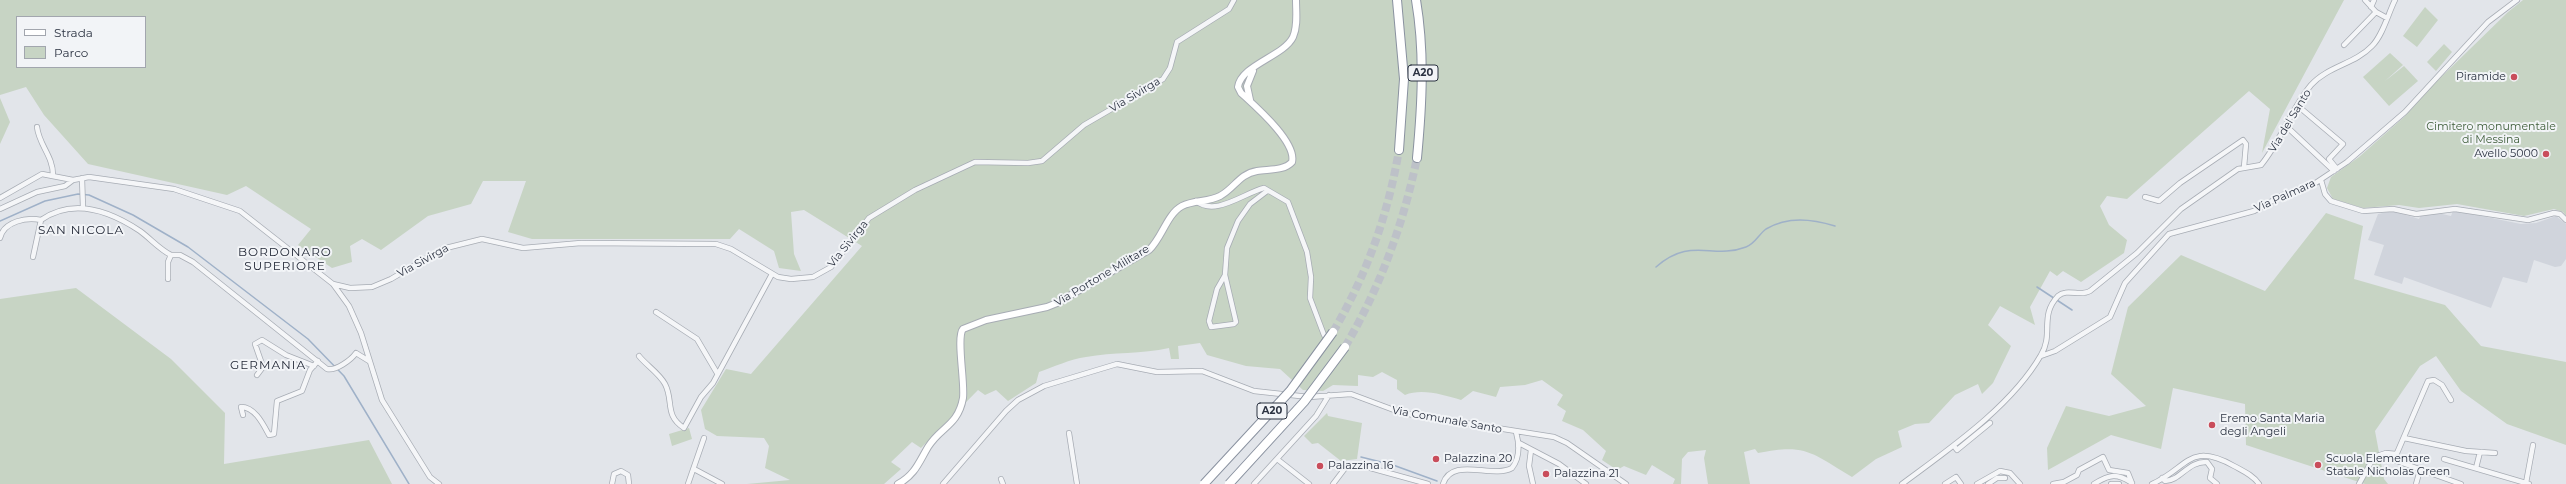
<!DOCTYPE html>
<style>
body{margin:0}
#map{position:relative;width:2566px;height:484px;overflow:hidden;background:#e2e5ea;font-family:Montserrat,sans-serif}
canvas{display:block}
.legend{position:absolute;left:16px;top:16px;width:130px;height:52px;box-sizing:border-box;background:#f2f4f7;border:1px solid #a2a6ae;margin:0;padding:5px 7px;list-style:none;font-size:12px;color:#2b3241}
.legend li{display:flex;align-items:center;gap:8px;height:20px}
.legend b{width:20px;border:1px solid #a2a6ae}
</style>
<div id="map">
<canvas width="2566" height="484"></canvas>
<ul class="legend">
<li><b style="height:5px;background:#fff"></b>Strada</li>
<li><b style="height:11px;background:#c7d4c4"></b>Parco</li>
</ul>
</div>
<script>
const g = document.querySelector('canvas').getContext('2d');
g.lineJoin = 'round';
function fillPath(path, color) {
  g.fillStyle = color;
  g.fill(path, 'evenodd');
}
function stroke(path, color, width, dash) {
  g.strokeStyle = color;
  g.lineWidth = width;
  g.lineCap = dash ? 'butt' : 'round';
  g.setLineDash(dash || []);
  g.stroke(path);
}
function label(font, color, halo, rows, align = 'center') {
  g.font = font + ' Montserrat,sans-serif';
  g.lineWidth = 4;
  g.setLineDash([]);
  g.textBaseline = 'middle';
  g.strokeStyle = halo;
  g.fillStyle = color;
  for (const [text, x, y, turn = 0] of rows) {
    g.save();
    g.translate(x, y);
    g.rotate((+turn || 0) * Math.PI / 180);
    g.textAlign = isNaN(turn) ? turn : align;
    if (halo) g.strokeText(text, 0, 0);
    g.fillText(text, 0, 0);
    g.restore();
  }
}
const built = new Path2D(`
 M 2393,211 L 2419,219 L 2421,215 L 2438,213 L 2451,216 L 2453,211 L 2462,212 L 2521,224 L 2536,223 L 2556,216 L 2566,224 L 2566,259 L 2561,266 L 2555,267 L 2534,260 L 2527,283 L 2503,277 L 2491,308 L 2404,277 L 2402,284 L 2374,275 L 2384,245 L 2368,240 L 2378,214 Z`);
const green = new Path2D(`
 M 0,0 L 2344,0 L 2262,153 L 2270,109 L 2249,91 L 2127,199 L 2107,196 L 2100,206 L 2109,225 L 2127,240 L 2124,253 L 2081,282 L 2063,271 L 2057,276 L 2050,271 L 2030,307 L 2035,325 L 2000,306 L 1988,325 L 2011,346 L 1993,383 L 1982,394 L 1978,384 L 1955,395 L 1929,423 L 1915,424 L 1898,431 L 1902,447 L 1876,459 L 1852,477 C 1812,453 1806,443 1758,453 L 1755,449 L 1744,452 L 1750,484 L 1708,484 L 1704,458 L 1706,450 L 1688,452 L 1682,459 L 1681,484 L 1673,484 L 1675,479 L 1652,465 L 1646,475 L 1624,466 L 1617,470 L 1602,460 L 1606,451 L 1583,430 L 1562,421 L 1566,411 L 1557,405 L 1563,395 L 1542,380 L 1525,385 L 1500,387 L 1496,397 L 1473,391 L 1461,400 C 1444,395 1422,388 1405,395 L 1397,389 L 1397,380 L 1382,372 L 1373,377 L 1358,375 L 1358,386 L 1333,385 L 1323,391 L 1303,390 L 1280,369 L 1246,366 L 1207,355 L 1200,343 L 1178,346 L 1179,359 L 1171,359 L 1169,348 C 1142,354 1113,352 1086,357 C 1070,359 1054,367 1039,372 L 1036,383 L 1008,401 L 996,390 L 985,395 L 978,390 L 921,448 L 912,442 L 891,462 L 901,469 L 884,484 L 747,484 L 790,480 L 765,468 L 769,446 L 764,438 L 717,436 L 705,429 L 701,410 L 726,369 L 751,374 L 862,246 L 804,210 L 791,212 L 794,254 L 801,271 L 779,268 L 774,251 L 739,229 L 730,239 L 532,239 L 508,232 L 526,181 L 483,181 L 471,204 L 428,216 L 381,250 L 362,239 L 350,246 L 352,262 L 332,268 L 298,245 L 311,229 L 246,186 L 227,195 L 88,164 L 44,115 L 26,87 L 0,95 ZM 17,17 L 145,17 L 145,67 L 17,67 Z
 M 2523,0 L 2566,0 L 2566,216 L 2563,212 L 2554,209 L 2524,216 L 2457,204 L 2419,208 L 2399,205 L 2363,208 L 2333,199 L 2327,188 L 2331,177 L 2359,157 L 2404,117 L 2432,86 L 2508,12 Z
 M 2425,7 L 2438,20 L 2417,47 L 2403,36 Z
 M 2444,44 L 2452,52 L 2436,71 L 2427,62 Z
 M 2390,53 L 2403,65 L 2385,81 L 2404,66 L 2418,81 L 2389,106 L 2363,77 Z
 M 0,98 L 10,122 L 0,144 Z
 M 2326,213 L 2363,226 L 2354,279 L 2445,305 L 2481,346 L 2566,362 L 2566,445 L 2507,424 L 2461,391 L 2436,356 L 2420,366 L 2375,431 L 2384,479 L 2388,484 L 2365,484 L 2246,445 L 2245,404 L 2173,388 L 2161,449 L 2111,435 L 2048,470 L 2047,448 L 2066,406 L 2109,416 L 2146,406 L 2111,374 L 2128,307 L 2181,255 L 2265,291 Z
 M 76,288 L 171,359 L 225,413 L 224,464 L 369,440 L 392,484 L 0,484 L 0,299 Z
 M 1327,413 L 1328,416 L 1362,423 L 1357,459 L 1341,461 L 1318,443 L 1312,444 L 1304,436 Z
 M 689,428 L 692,439 L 672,446 L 669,434 Z`);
const stream = new Path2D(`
 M 0,221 L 45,201 L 78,194 L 89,195 L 133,215 L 188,247 L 308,339 L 344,376 L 409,484
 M 1656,267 C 1691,236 1712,260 1746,247 C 1755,244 1759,234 1766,229 C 1788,216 1812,219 1835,226
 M 2037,287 L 2072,310
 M 1361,457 L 1393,465 L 1437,481`);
const highwayTunnel = new Path2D(`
 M 1333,332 C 1367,274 1388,215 1399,150
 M 1345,347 C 1380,287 1403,226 1417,158`);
const street = new Path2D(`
 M 2365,0 L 2376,12 L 2387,18
 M 2371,7 L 2374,0
 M 2344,45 L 2376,12
 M 2298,106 L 2343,144 L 2329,159 L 2337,169
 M 2286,126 L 2334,171
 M 37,127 C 39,145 53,156 53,175
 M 82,178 L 83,208
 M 2321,180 L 2325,194 L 2331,201 L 2363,211 L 2393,209 L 2416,214 L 2455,209 L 2528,220 L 2554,213 L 2560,214 L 2566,220
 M 2145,197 L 2159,201 L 2180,183 L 2243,140 L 2246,144 L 2244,167
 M 0,198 L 42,174 L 73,180
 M 1196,201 C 1215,217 1244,193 1264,188 L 1288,202 L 1307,252 L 1311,277 L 1310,298 L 1324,335
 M 0,209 L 37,192 L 65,186 L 73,180 L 89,177 L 174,189 L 240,211 L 333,284 L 349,306 L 361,333 L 382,400 L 430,477 L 439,484
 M 0,238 C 4,221 27,217 41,220
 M 171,255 L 180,255 L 193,262 L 327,369 C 336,371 351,360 356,353 L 369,361
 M 33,257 L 41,220 C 74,197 110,211 140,231 C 151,239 159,249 171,255
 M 1225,275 L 1236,322 L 1234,324 L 1211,327 L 1209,321 L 1217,289 L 1225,275 L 1227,248 L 1238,221 L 1250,204 L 1267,191
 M 168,279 L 168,262 L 171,255
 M 333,284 L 350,288 L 372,287 L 391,279 L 442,249 L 482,239 L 523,248 L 581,243 L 716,244 L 731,249 L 778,277 L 791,279 L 813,277 L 831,267 L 869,218 L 915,190 L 975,162 L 1028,163 L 1042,161 L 1084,125 L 1163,79 L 1170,68 L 1177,42 L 1229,9 L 1234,0
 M 656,312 L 697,339 L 717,373
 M 639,356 C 646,365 659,373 665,384 C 674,401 664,415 684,428 L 701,397 L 713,383 L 772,274
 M 2041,356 L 2055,351 L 2110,317 L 2125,283 L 2169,234 L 2254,211 L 2285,194 L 2314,184 L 2347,162 L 2405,112 L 2488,22 L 2517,0
 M 257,375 L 263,367 L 255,344 L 262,340 L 286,355 L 314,366
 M 2451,400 L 2442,385 L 2434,380 L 2428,381 L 2394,460 L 2461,484
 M 243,415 L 241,407 C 255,407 263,424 269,435 L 274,434 L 277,401 L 302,391 L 310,370 L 318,361
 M 1069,433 L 1077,484
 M 2404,438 L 2466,451 L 2495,453
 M 1519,443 L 1559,464 L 1586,484
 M 1954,446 L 1957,450 L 1990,423
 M 1531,450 L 1529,466 L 1533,484
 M 1277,459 L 1309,484
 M 2444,459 L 2529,484
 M 2476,468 L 2480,452
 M 694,469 L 722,484
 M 2162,478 L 2165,481 C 2180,481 2188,461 2207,462 L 2212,469 L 2210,478 L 2217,484
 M 1001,479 L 1003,484
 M 2526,483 L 2533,445
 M 612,484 L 614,474 L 621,471 L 628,475 L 629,484
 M 688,484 L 704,438
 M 943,484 L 1006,411 L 1018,400 L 1044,386 L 1117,364 L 1157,372 L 1202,371 L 1254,391 L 1309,397 L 1351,394 L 1402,413 L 1554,437 L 1567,443 L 1626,484
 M 1254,484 L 1316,416 L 1329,395
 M 1333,484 L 1346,467 L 1356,464 L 1428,484
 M 1443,484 C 1452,456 1492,479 1512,468 C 1520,458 1519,443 1516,432
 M 1902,484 C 1949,449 2011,407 2041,355 C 2054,334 2039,316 2058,296 C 2067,288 2080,297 2090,291 L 2137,253 L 2181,209 L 2238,169 L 2261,165 C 2281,141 2291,109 2311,85 C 2328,66 2355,64 2372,46 C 2383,35 2388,14 2395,0
 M 1945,484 L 1956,477 L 1961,484
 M 1977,484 L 2000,471 L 2010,473 L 2020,484
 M 1988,484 L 1997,478 L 2005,478
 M 2053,484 L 2064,482 L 2077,475 L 2079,470 L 2103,457 L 2109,470 L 2128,473 L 2132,483
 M 2094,484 C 2110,474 2117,473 2132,483
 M 2111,484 L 2119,484
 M 2152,484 C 2188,468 2189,441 2234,466 C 2243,471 2253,475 2259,484
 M 2359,484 L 2374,457 L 2386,453 L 2396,454
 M 2416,484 L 2420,470`);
const secondary = new Path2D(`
 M 1250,100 L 1247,86 L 1253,71
 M 898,484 C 915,475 919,462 928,447 C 940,427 958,426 963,398 C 965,381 956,337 963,329 L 986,320 L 1047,307 L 1057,303 L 1149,250 C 1162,238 1167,214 1182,206 C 1194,200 1209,202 1220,196 C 1235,188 1239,174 1257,171 C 1268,169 1284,171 1292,162 C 1297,142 1255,106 1241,93 L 1238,87 C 1241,65 1284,56 1293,37 C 1298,26 1296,12 1296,0`);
const highway = new Path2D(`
 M 1397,0 L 1404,79 L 1399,150
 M 1416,0 C 1425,53 1422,105 1417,158`);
const highwayBridge = new Path2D(`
 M 1204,484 L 1290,391 L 1333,332
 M 1229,484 L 1304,402 L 1345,347`);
const markers = [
 [2514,77,4,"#c94d5b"],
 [2546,154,4,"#c94d5b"],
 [2212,425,4,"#c94d5b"],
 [1436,459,4,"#c94d5b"],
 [2318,465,4,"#c94d5b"],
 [1320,466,4,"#c94d5b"],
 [1546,474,4,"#c94d5b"]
];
const shields = [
 [1423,73,30],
 [1272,411,30]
];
const shieldNames = [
 ["A20",1423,73],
 ["A20",1272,411]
];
const poiNames = [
 ["Piramide",2506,77,"right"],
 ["Avello 5000",2538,154,"right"],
 ["Eremo Santa Maria",2220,419],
 ["degli Angeli",2220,432],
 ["Palazzina 20",1444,459],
 ["Scuola Elementare",2326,459],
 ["Statale Nicholas Green",2326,472],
 ["Palazzina 16",1328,466],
 ["Palazzina 21",1554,474]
];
const streetNames = [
 ["Via Sivirga",1135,95,-31],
 ["Via del Santo",2290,121,-59],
 ["Via Palmara",2285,196,-24],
 ["Via Sivirga",848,244,-51],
 ["Via Sivirga",423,261,-29],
 ["Via Portone Militare",1102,276,-31],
 ["Via Comunale Santo",1447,420,10]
];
const parkNames = [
 ["Cimitero monumentale",2491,127],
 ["di Messina",2491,140]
];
const neighbourhoodNames = [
 ["SAN NICOLA",81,230],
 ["BORDONARO",285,252],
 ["SUPERIORE",285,266],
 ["GERMANIA",268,365]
];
fillPath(built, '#d0d4dc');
fillPath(green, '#c7d4c4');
stroke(stream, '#9fb1c8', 1.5);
stroke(highwayTunnel, '#bdc1c8', 8, [8, 4]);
stroke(street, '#a7acb4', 6);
stroke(secondary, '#a7acb4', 8);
stroke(highway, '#8a92a0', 10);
stroke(street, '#f5f6f8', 4.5);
stroke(secondary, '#fff', 6);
stroke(highway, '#fff', 8);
stroke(highwayBridge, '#8a92a0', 10, []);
stroke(highwayBridge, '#fff', 8);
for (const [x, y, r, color] of markers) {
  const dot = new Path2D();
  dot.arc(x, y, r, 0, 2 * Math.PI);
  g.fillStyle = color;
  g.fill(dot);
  stroke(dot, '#f2f4f7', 1.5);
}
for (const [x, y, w] of shields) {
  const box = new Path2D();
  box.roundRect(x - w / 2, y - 8, w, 16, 3);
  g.fillStyle = '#f2f4f7';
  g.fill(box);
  stroke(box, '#2b3241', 1);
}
label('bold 10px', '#2b3241', null, shieldNames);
label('11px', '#2b3241', '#f2f4f7', poiNames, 'left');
label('11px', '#2b3241', '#f2f4f7', streetNames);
label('11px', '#3e5d39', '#f2f4f7', parkNames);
g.letterSpacing = '1px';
label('12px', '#1d2332', '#f2f4f7', neighbourhoodNames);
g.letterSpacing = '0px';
</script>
